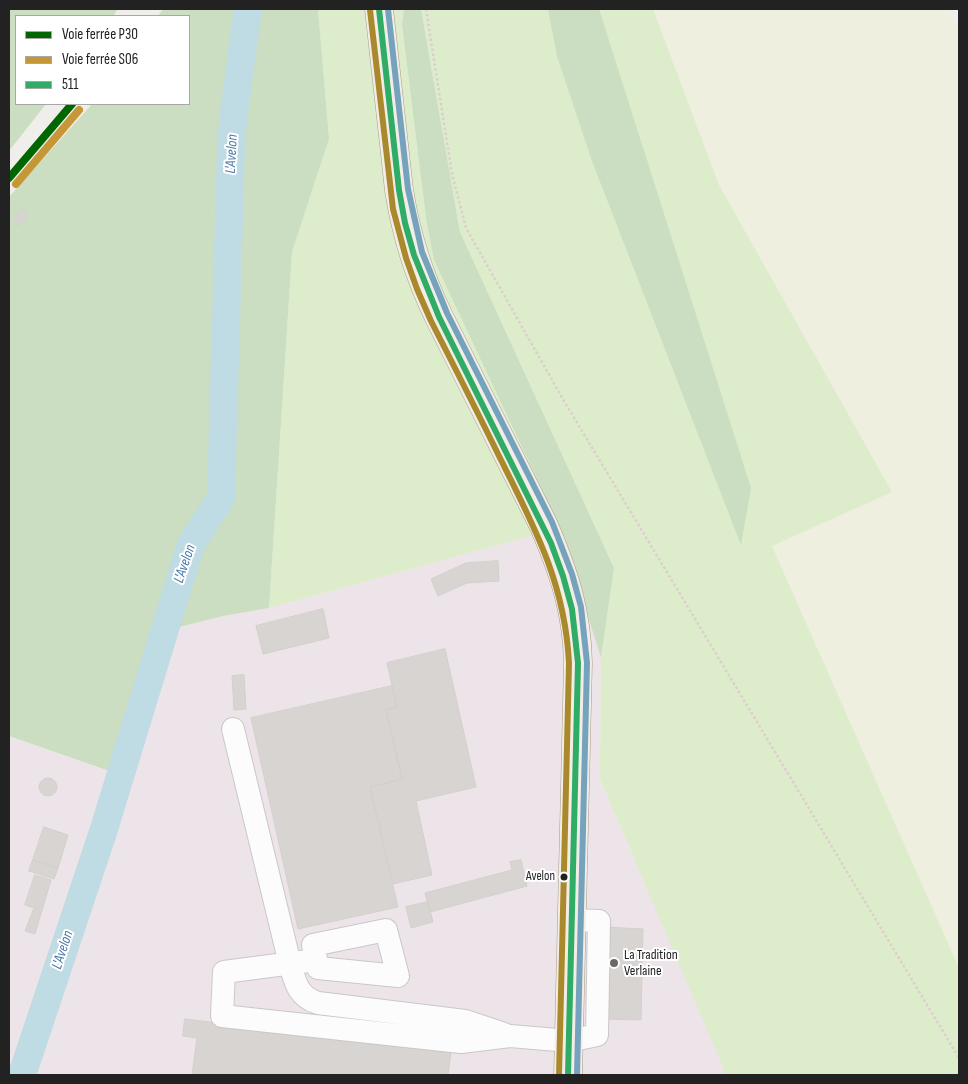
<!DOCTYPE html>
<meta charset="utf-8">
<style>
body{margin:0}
#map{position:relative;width:968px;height:1084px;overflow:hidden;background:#f0eeeb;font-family:"Sofia Sans Condensed",sans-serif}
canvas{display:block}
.frame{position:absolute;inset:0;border:10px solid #222;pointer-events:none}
.legend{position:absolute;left:15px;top:15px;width:175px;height:90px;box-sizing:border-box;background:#fff;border:1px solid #a7a7a7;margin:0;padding:6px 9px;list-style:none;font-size:15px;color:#222}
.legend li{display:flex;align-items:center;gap:10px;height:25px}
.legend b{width:25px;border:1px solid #a7a7a7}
</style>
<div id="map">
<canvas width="968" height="1084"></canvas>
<div class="frame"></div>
<ul class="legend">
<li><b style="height:6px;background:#060"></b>Voie ferrée P30</li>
<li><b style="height:6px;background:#c69737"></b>Voie ferrée S06</li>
<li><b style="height:6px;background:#2fac66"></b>511</li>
</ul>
</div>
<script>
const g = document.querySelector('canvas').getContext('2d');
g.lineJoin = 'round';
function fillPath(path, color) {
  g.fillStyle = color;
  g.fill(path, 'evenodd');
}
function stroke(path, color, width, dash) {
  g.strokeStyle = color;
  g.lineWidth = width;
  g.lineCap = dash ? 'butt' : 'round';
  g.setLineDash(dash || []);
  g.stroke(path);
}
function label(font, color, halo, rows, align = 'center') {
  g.font = font + ' "Sofia Sans Condensed",sans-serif';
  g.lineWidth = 4;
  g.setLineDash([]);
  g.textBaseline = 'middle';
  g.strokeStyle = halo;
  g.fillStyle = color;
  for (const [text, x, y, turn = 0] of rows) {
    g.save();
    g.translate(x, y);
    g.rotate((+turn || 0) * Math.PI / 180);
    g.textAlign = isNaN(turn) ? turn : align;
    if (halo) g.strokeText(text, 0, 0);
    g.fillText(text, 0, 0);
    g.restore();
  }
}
const industrial = new Path2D(`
 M 560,528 L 601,658 L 600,779 L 725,1069 L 722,1075 L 9,1075 L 9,736 L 114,773 L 164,631 L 223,616 L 269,608 Z`);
const farmland = new Path2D(`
 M 653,9 L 945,9 L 959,28 L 959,968 L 772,546 L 892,492 L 719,185 Z`);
const grass = new Path2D(`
 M 318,9 L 404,9 L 402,25 L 426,218 L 560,528 L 269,608 L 292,252 L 329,139 Z
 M 421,9 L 653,9 L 719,185 L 892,492 L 772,546 L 959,968 L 959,1075 L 722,1075 L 724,1069 L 600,779 L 601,658 L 614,568 L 460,232 Z`);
const forest = new Path2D(`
 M 9,9 L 118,9 L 113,16 L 16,16 L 16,104 L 46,104 L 9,151 Z
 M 163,9 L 318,9 L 329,139 L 292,252 L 269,608 L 223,616 L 164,631 L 115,773 L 9,736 L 9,197 L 92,104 L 189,104 L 189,16 L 158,16 Z
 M 404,9 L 421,9 L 460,232 L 614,568 L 601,658 L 560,528 L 434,260 L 426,218 L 402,25 Z
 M 548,9 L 599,9 L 751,488 L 741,545 L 592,161 L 557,56 Z`);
const river = new Path2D(`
 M 22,1075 L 104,829 L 191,544 L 221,498 L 231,147 L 233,119 L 248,9`);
const building = new Path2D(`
 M 22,210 L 28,215 L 18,226 L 13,221 Z
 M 498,561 L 499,581 L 467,583 L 438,596 L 431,579 L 466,563 Z
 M 323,609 L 329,638 L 263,654 L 256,626 Z
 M 445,649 L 476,787 L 416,801 L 432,875 L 393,884 L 370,787 L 402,779 L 386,709 L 397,707 L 387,663 Z
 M 244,675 L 246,709 L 234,710 L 232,676 Z
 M 392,686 L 397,707 L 386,709 L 402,779 L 370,787 L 398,907 L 298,929 L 251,718 Z
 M39 787a9 9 0 1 1 18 0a9 9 0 1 1-18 0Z
 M 44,827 L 68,835 L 58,868 L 33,860 Z
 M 33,860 L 58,868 L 54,879 L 29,871 Z
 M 521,860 L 527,886 L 430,912 L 425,893 L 512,870 L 510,862 Z
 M 35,875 L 51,880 L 35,934 L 25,931 L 34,908 L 25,905 Z
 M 428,902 L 433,922 L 411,928 L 406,907 Z
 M 604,927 L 643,929 L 641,1020 L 604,1019 Z
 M 185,1019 L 451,1052 L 448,1075 L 192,1075 L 197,1038 L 183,1036 Z`);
const path = new Path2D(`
 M 426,9 L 452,174 L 466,228 L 564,401 L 959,1058`);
const minor = new Path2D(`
 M 233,729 L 290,964 C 295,982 298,997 318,1003 L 465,1021 L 504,1034
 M 386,930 L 398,976 L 318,968 L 313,945 Z
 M 316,960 L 224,972 L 222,1016 L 461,1042 L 510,1036 L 569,1041 L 597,1035 L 599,921 L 572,920`);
const major = new Path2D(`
 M 379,9 L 399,190 C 406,235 419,276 439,317 L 544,526 C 564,573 577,611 578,663 L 568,1075`);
const bus1 = new Path2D(`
 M 379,9 L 399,190 L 405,223 L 414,255 L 439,317 L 551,543 L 563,576 L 572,609 L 578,663 L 568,1075`);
const bus2 = new Path2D(`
 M 370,10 L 393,209 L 406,258 L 417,289 L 431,321 C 454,366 477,411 499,456 C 534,526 565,583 569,663 L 559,1075`);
const bus3 = new Path2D(`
 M 388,9 L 408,189 L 422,252 L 447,313 L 552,522 L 559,540 L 572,574 L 581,607 L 587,663 L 577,1075`);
const rail1 = new Path2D(`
 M 9,178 L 72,104`);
const rail2 = new Path2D(`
 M 16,184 L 79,110`);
const markers = [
 [564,877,4.5,"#222"],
 [614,963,5,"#6a6968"]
];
const busNames = [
 ["Avelon",555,877]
];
const poiNames = [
 ["La Tradition",624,955],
 ["Verlaine",624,971]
];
const waterNames = [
 ["L'Avelon",232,154,-87],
 ["L'Avelon",185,564,-71],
 ["L'Avelon",63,950,-72]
];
fillPath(industrial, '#ede4e9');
fillPath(farmland, '#efefdf');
fillPath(grass, '#ddeccb');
fillPath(forest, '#cbdec1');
stroke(river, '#bfdbe3', 28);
fillPath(building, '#d7d4d2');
stroke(building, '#d3d0cc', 1);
stroke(minor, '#c9c8c7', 24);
stroke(major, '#a79c86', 29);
stroke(path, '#dccecd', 2.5, [2.5, 2.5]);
stroke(minor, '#fdfcfc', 22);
stroke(major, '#f3ede7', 28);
stroke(bus1, '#2fac66', 6);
stroke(bus2, '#aa892c', 6);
stroke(bus3, '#75a2bc', 6);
stroke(rail1, '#060', 8);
stroke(rail2, '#c69737', 8);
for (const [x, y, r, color] of markers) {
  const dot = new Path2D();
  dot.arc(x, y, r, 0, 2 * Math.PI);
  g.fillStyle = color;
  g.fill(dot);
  stroke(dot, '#fff', 2);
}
label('13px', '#222', '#fff', busNames, 'right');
label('14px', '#222', '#fff', poiNames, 'left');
label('italic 15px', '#4a7aab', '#fff', waterNames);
</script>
